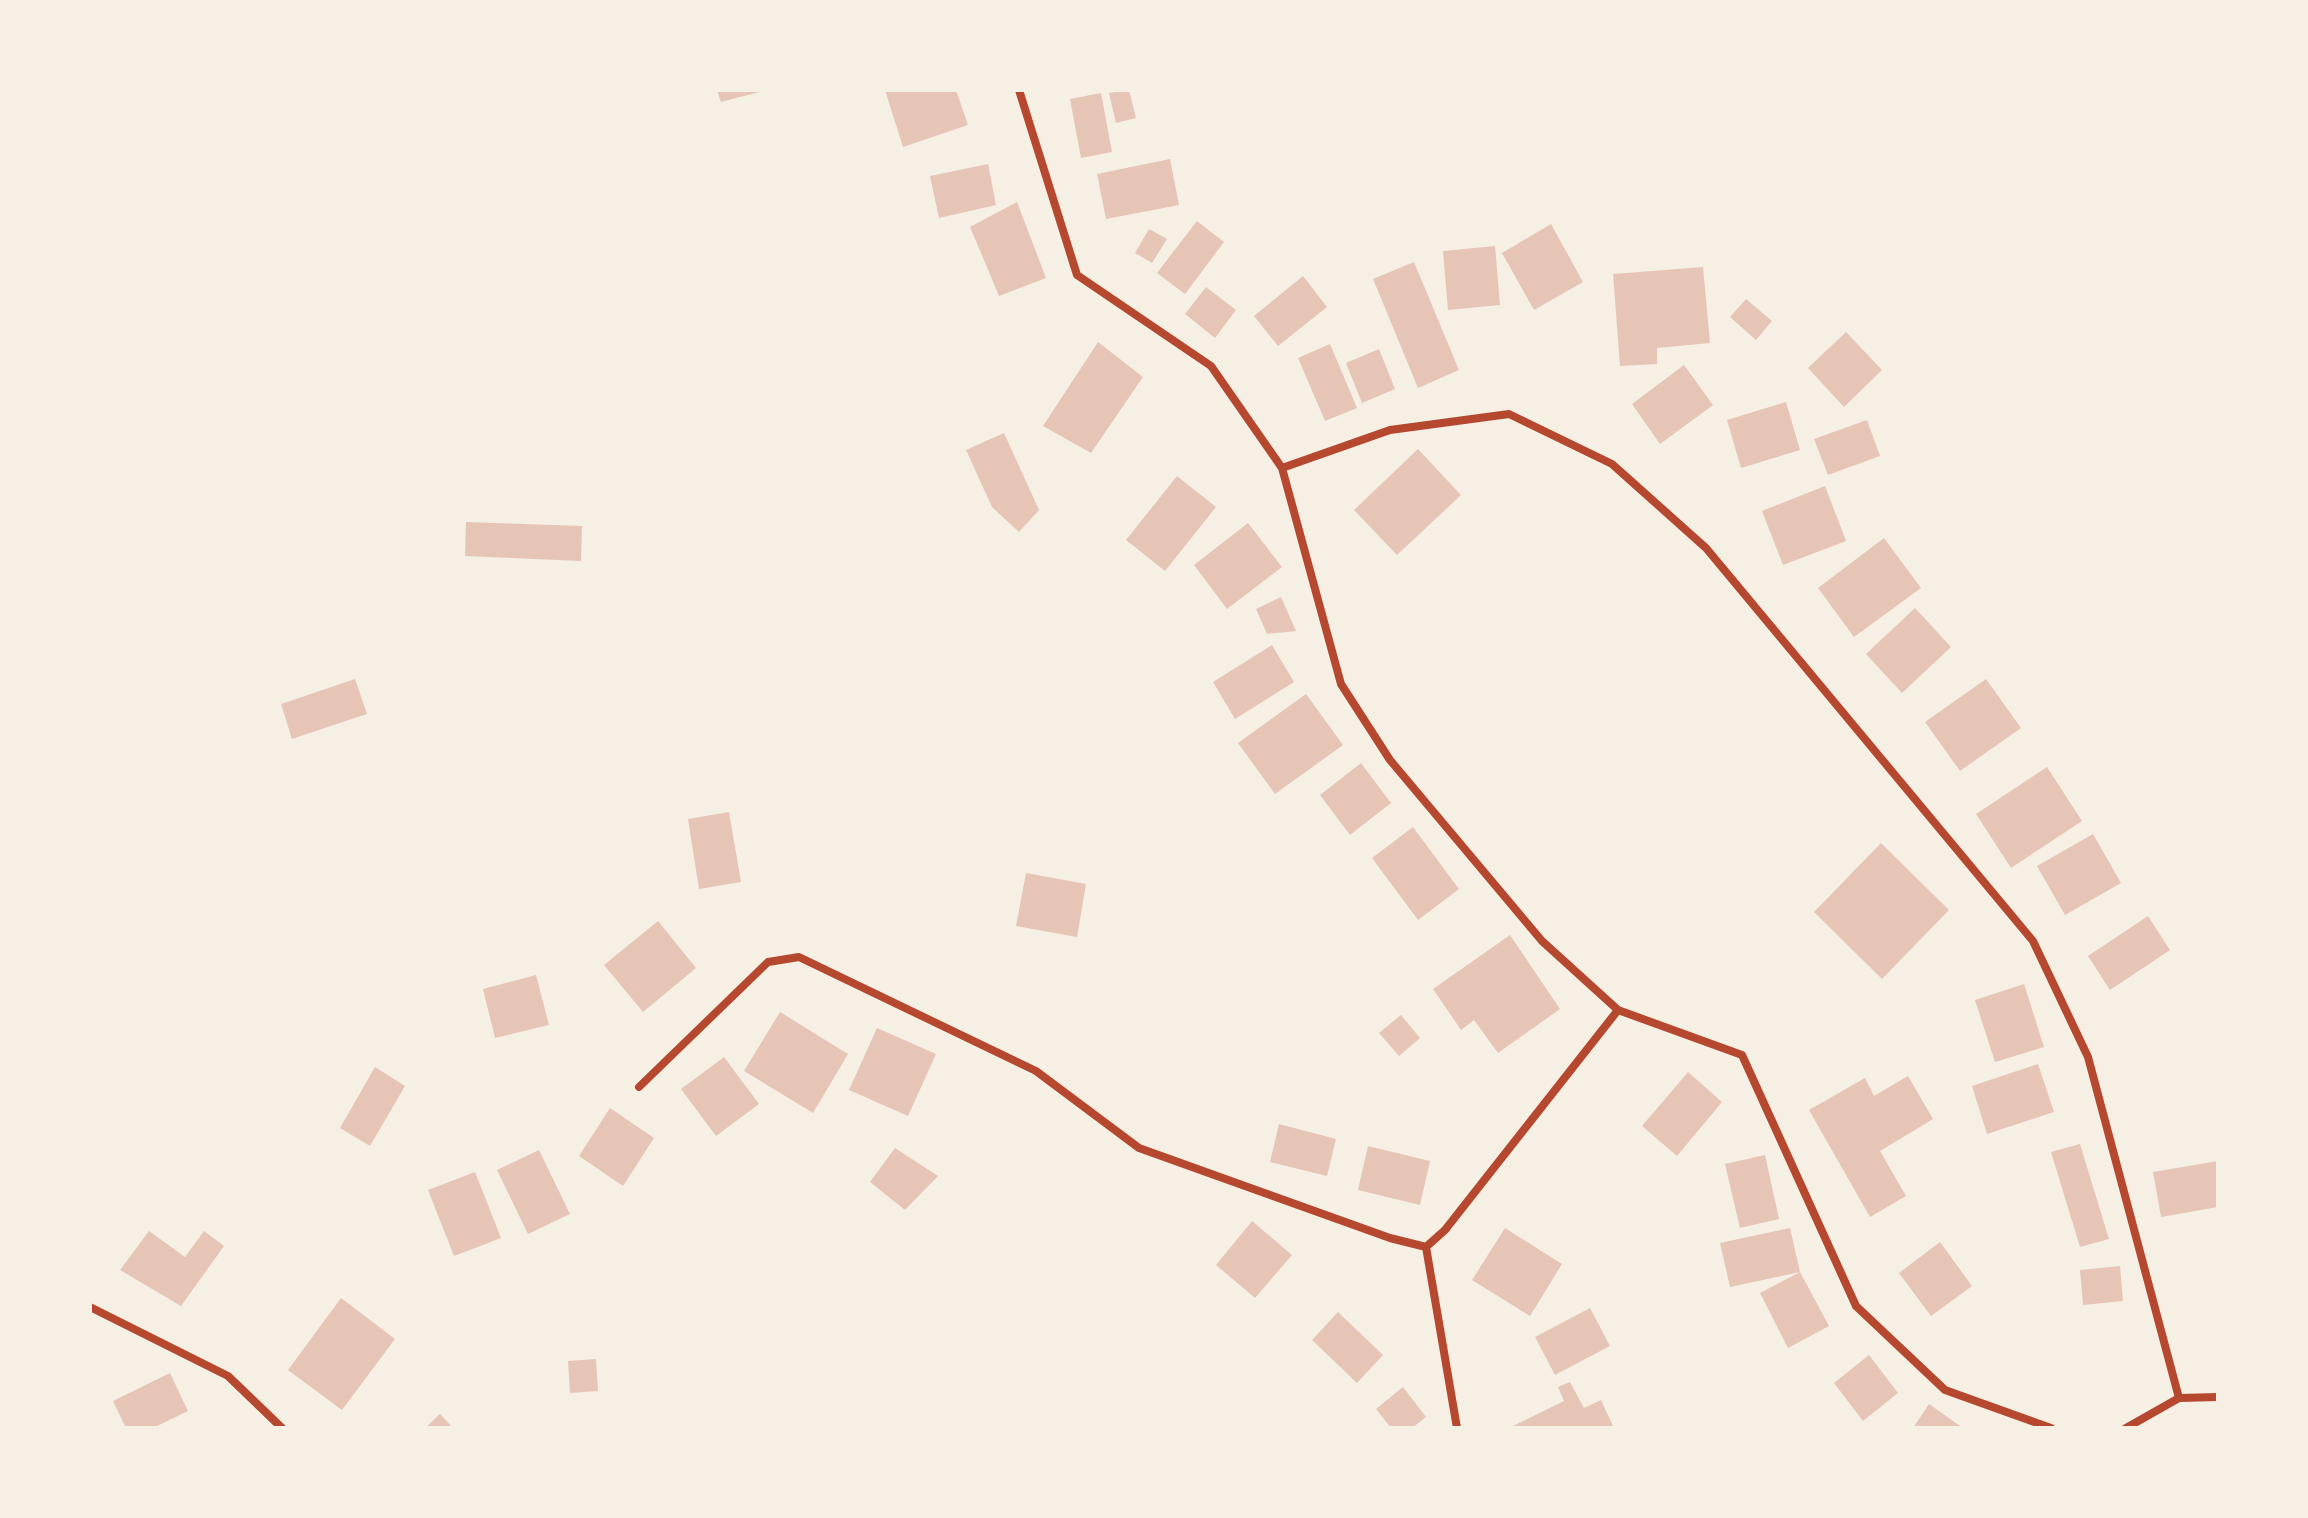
<!DOCTYPE html>
<style>
body{margin:0}
#map{position:relative;width:2308px;height:1518px;overflow:hidden;background:#f6efe4;font-family:Cabin,sans-serif}
canvas{display:block}
.frame{position:absolute;inset:0;border:92px solid #f6efe4;pointer-events:none}
</style>
<div id="map">
<canvas width="2308" height="1518"></canvas>
<div class="frame"></div>
</div>
<script>
const g = document.querySelector('canvas').getContext('2d');
g.lineJoin = 'round';
function fillPath(path, color) {
  g.fillStyle = color;
  g.fill(path, 'evenodd');
}
function stroke(path, color, width, dash) {
  g.strokeStyle = color;
  g.lineWidth = width;
  g.lineCap = dash ? 'butt' : 'round';
  g.setLineDash(dash || []);
  g.stroke(path);
}
const building = new Path2D(`
 M 717,90 L 763,90 L 763,91 L 721,102 Z
 M 885,90 L 956,90 L 968,125 L 903,147 Z
 M 1129,90 L 1136,118 L 1116,123 L 1109,93 Z
 M 1101,93 L 1112,152 L 1081,158 L 1070,99 Z
 M 1170,159 L 1179,205 L 1106,219 L 1097,174 Z
 M 988,164 L 996,205 L 939,218 L 930,176 Z
 M 1017,202 L 1046,278 L 999,296 L 970,227 Z
 M 1197,221 L 1224,242 L 1185,294 L 1157,273 Z
 M 1551,224 L 1583,282 L 1534,310 L 1502,253 Z
 M 1149,229 L 1167,239 L 1152,263 L 1135,253 Z
 M 1495,246 L 1500,305 L 1448,310 L 1443,251 Z
 M 1414,262 L 1459,370 L 1418,388 L 1373,279 Z
 M 1703,267 L 1710,343 L 1657,348 L 1657,364 L 1620,366 L 1613,274 Z
 M 1303,276 L 1327,307 L 1278,346 L 1254,316 Z
 M 1206,287 L 1236,310 L 1215,338 L 1185,314 Z
 M 1746,299 L 1772,321 L 1756,340 L 1730,317 Z
 M 1846,332 L 1882,370 L 1844,407 L 1808,368 Z
 M 1098,342 L 1143,377 L 1091,453 L 1043,426 Z
 M 1330,344 L 1357,408 L 1325,421 L 1298,358 Z
 M 1379,349 L 1395,389 L 1362,403 L 1346,363 Z
 M 1684,365 L 1713,405 L 1660,444 L 1632,404 Z
 M 1786,402 L 1800,450 L 1741,468 L 1727,420 Z
 M 1867,420 L 1880,456 L 1828,475 L 1814,439 Z
 M 1004,433 L 1039,510 L 1019,532 L 992,507 L 966,450 Z
 M 1418,449 L 1461,495 L 1397,555 L 1354,510 Z
 M 1177,476 L 1216,507 L 1165,571 L 1126,540 Z
 M 1825,486 L 1846,541 L 1783,565 L 1762,511 Z
 M 466,522 L 582,526 L 581,561 L 465,556 Z
 M 1248,523 L 1282,567 L 1227,609 L 1194,565 Z
 M 1884,538 L 1921,588 L 1854,637 L 1818,588 Z
 M 1281,597 L 1296,631 L 1267,634 L 1256,609 Z
 M 1915,608 L 1951,647 L 1902,693 L 1866,654 Z
 M 1272,645 L 1294,682 L 1235,719 L 1213,682 Z
 M 355,679 L 367,714 L 292,739 L 281,704 Z
 M 1986,679 L 2021,728 L 1960,771 L 1925,722 Z
 M 1306,694 L 1343,745 L 1275,794 L 1238,743 Z
 M 1361,763 L 1391,803 L 1350,835 L 1320,795 Z
 M 2047,767 L 2082,821 L 2011,868 L 1976,814 Z
 M 729,812 L 741,882 L 699,889 L 688,819 Z
 M 1413,827 L 1459,889 L 1418,920 L 1372,858 Z
 M 2093,834 L 2121,883 L 2065,915 L 2037,866 Z
 M 1881,843 L 1949,910 L 1882,979 L 1814,912 Z
 M 1026,873 L 1086,884 L 1077,937 L 1016,926 Z
 M 2148,916 L 2170,950 L 2110,990 L 2088,956 Z
 M 658,921 L 696,968 L 643,1012 L 604,965 Z
 M 1510,935 L 1560,1009 L 1498,1053 L 1474,1020 L 1461,1030 L 1433,989 Z
 M 536,975 L 549,1025 L 495,1038 L 483,989 Z
 M 2024,984 L 2044,1047 L 1995,1062 L 1975,1000 Z
 M 780,1012 L 848,1054 L 813,1113 L 744,1071 Z
 M 1401,1015 L 1420,1038 L 1399,1056 L 1379,1033 Z
 M 877,1028 L 936,1054 L 908,1116 L 849,1090 Z
 M 724,1057 L 759,1104 L 716,1136 L 681,1089 Z
 M 2038,1064 L 2054,1112 L 1987,1134 L 1972,1086 Z
 M 375,1067 L 405,1086 L 370,1146 L 340,1128 Z
 M 1688,1072 L 1722,1102 L 1677,1156 L 1642,1126 Z
 M 1908,1076 L 1933,1119 L 1880,1151 L 1906,1196 L 1870,1217 L 1809,1110 L 1865,1078 L 1874,1096 Z
 M 610,1108 L 654,1138 L 623,1186 L 579,1156 Z
 M 1279,1124 L 1336,1139 L 1327,1176 L 1270,1162 Z
 M 2080,1144 L 2109,1239 L 2080,1247 L 2051,1152 Z
 M 1368,1146 L 1430,1161 L 1420,1205 L 1358,1190 Z
 M 895,1148 L 938,1176 L 905,1210 L 870,1182 Z
 M 539,1150 L 570,1214 L 528,1234 L 497,1170 Z
 M 1765,1155 L 1779,1219 L 1740,1228 L 1725,1164 Z
 M 2218,1161 L 2218,1207 L 2161,1217 L 2153,1172 Z
 M 475,1172 L 501,1238 L 454,1256 L 428,1190 Z
 M 1252,1221 L 1292,1255 L 1255,1298 L 1216,1265 Z
 M 1505,1228 L 1562,1264 L 1530,1316 L 1472,1280 Z
 M 1790,1228 L 1800,1272 L 1730,1287 L 1720,1243 Z
 M 149,1231 L 185,1257 L 204,1231 L 224,1246 L 181,1306 L 120,1270 Z
 M 1940,1242 L 1972,1286 L 1931,1316 L 1899,1273 Z
 M 2120,1266 L 2123,1301 L 2083,1305 L 2080,1270 Z
 M 1800,1272 L 1829,1326 L 1788,1348 L 1760,1293 Z
 M 341,1298 L 395,1339 L 342,1410 L 288,1370 Z
 M 1590,1308 L 1610,1346 L 1555,1375 L 1535,1337 Z
 M 1338,1312 L 1383,1355 L 1357,1383 L 1312,1340 Z
 M 1869,1355 L 1898,1393 L 1863,1421 L 1834,1383 Z
 M 596,1359 L 598,1391 L 570,1393 L 568,1361 Z
 M 170,1373 L 188,1411 L 153,1428 L 126,1428 L 113,1401 Z
 M 1570,1382 L 1584,1408 L 1601,1400 L 1613,1426 L 1509,1428 L 1564,1401 L 1558,1387 Z
 M 1403,1387 L 1426,1417 L 1412,1428 L 1391,1428 L 1376,1409 Z
 M 1929,1404 L 1963,1428 L 1913,1428 Z
 M 440,1414 L 453,1428 L 425,1428 Z`);
const minor = new Path2D(`
 M 1019,90 L 1077,275 L 1211,366 L 1282,468 L 1341,684 L 1390,760 L 1542,941 L 1618,1010 L 1742,1055 L 1856,1306 L 1945,1390 L 2051,1428
 M 1282,468 L 1390,430 L 1509,414 L 1612,464 L 1706,548 L 2033,941 L 2088,1057 L 2179,1398
 M 639,1087 L 768,962 L 799,957 L 1036,1071 L 1139,1148 L 1390,1238 L 1426,1247 L 1445,1230 L 1618,1010
 M 1426,1247 L 1457,1428
 M 90,1307 L 228,1376 L 282,1428
 M 2126,1428 L 2179,1398 L 2218,1397`);
fillPath(building, '#e6c5b7');
stroke(minor, '#b5482f', 8);
</script>
